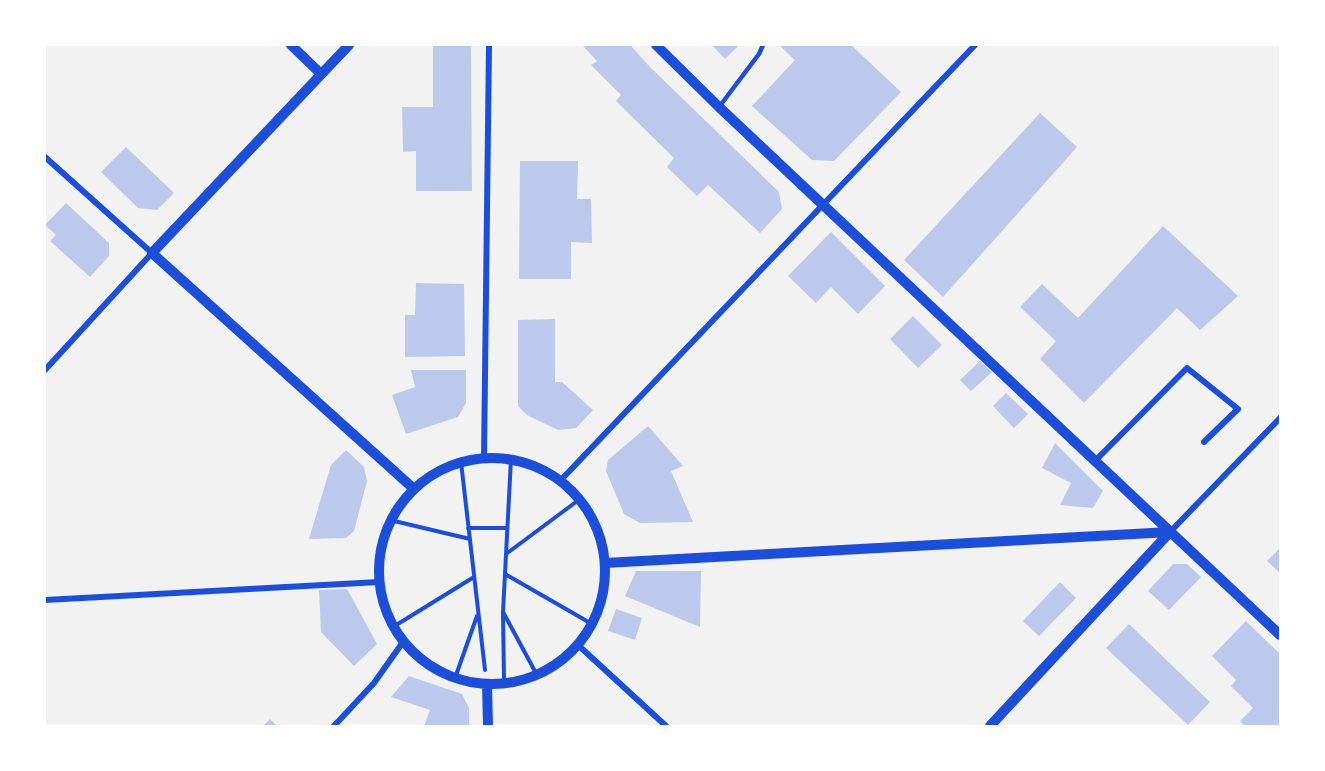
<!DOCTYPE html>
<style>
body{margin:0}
#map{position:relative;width:1325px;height:771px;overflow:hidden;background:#f2f2f2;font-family:"Noto Serif",serif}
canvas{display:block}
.frame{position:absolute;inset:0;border:46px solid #fff;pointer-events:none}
</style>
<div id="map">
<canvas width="1325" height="771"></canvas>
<div class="frame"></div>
</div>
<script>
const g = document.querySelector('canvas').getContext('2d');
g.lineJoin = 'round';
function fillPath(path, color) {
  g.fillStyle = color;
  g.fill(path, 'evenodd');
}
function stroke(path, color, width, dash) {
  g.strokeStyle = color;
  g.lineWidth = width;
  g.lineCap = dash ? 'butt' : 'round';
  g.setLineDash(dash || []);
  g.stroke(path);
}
const building = new Path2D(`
 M 433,45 L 471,45 L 472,191 L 416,191 L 416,151 L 403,152 L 402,107 L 433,107 Z
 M 582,45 L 630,45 L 650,67 L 779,192 L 782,209 L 760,233 L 708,185 L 697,196 L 667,167 L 674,158 L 616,101 L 621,95 L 591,65 L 597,61 Z
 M 712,45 L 739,45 L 725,59 Z
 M 779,45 L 851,45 L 901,92 L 834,161 L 812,160 L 752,106 L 795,60 Z
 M 1040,113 L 1077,147 L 943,297 L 904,260 Z
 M 126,147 L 174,193 L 157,210 L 138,208 L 101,172 Z
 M 520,161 L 578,161 L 577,199 L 591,199 L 592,243 L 571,242 L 571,279 L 519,279 Z
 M 66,203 L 109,243 L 109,256 L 90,277 L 50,241 L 56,235 L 45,225 Z
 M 1163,226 L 1238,296 L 1200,330 L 1177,308 L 1084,403 L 1040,359 L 1056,341 L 1020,307 L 1042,284 L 1078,318 Z
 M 831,232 L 885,286 L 858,314 L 831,287 L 816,303 L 788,276 Z
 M 416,283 L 464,284 L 465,356 L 405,357 L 405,315 L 415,315 Z
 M 913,316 L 942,345 L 918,368 L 890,339 Z
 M 555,319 L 555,382 L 562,382 L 593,410 L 576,428 L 558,430 L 527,415 L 518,406 L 518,320 Z
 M 980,361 L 992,372 L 971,391 L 960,380 Z
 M 411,370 L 466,370 L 466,403 L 458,417 L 406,434 L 392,395 L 415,387 Z
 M 1006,393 L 1028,414 L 1014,428 L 993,406 Z
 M 648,426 L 683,466 L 671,471 L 693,522 L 640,523 L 624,514 L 606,471 L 608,460 Z
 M 1055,443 L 1103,491 L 1093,508 L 1060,505 L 1071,483 L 1042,468 Z
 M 346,450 L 364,467 L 367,481 L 354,531 L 346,538 L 309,539 L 331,465 Z
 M 1280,548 L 1280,573 L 1267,561 Z
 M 1173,564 L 1187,564 L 1201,577 L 1169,610 L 1148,591 Z
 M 636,571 L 701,571 L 700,627 L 625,596 Z
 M 1060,582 L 1076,598 L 1039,636 L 1023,621 Z
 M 347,589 L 377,644 L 354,666 L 321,632 L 319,590 Z
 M 616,609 L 642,618 L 635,640 L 608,631 Z
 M 1246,621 L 1280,654 L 1280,726 L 1245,726 L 1240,721 L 1253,708 L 1231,686 L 1236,680 L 1212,656 Z
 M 1129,624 L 1210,702 L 1188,725 L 1106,648 Z
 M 409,676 L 462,694 L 469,708 L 469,726 L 424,726 L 430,710 L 391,697 Z
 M 270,719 L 277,726 L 263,726 Z`);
const path = new Path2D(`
 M 461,462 L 485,670
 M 390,520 L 470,539
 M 468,528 L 507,528
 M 506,554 L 580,499
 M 505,574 L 592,624
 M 503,612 L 537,675
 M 393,627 L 474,577
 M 455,678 L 477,616
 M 504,680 L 503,612 L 511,459`);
const service = new Path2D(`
 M 719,107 L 759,54 L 763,45`);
const minor = new Path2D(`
 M 45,157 L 152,253 L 45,370
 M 484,458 L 489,45
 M 1095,461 L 1187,368 L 1238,409 L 1204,442
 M 560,481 L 975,45
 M 1170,532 L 1280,418
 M 45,600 L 379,582
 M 578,645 L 666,726
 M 334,726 L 374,683 L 403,642`);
const tertiary = new Path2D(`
 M 291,45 L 321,74
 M 349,45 L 152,253 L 414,489
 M 656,45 L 719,107 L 1280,635
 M379 571a113 113 0 1 1 226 0a113 113 0 1 1-226 0Z
 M 605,563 L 1170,532
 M 487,684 L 488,726
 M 990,726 L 1170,532`);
fillPath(building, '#bdc9ec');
stroke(path, '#1d4ed8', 4);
stroke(service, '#1d4ed8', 4.5);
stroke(minor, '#1d4ed8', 6);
stroke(tertiary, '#1d4ed8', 10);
</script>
